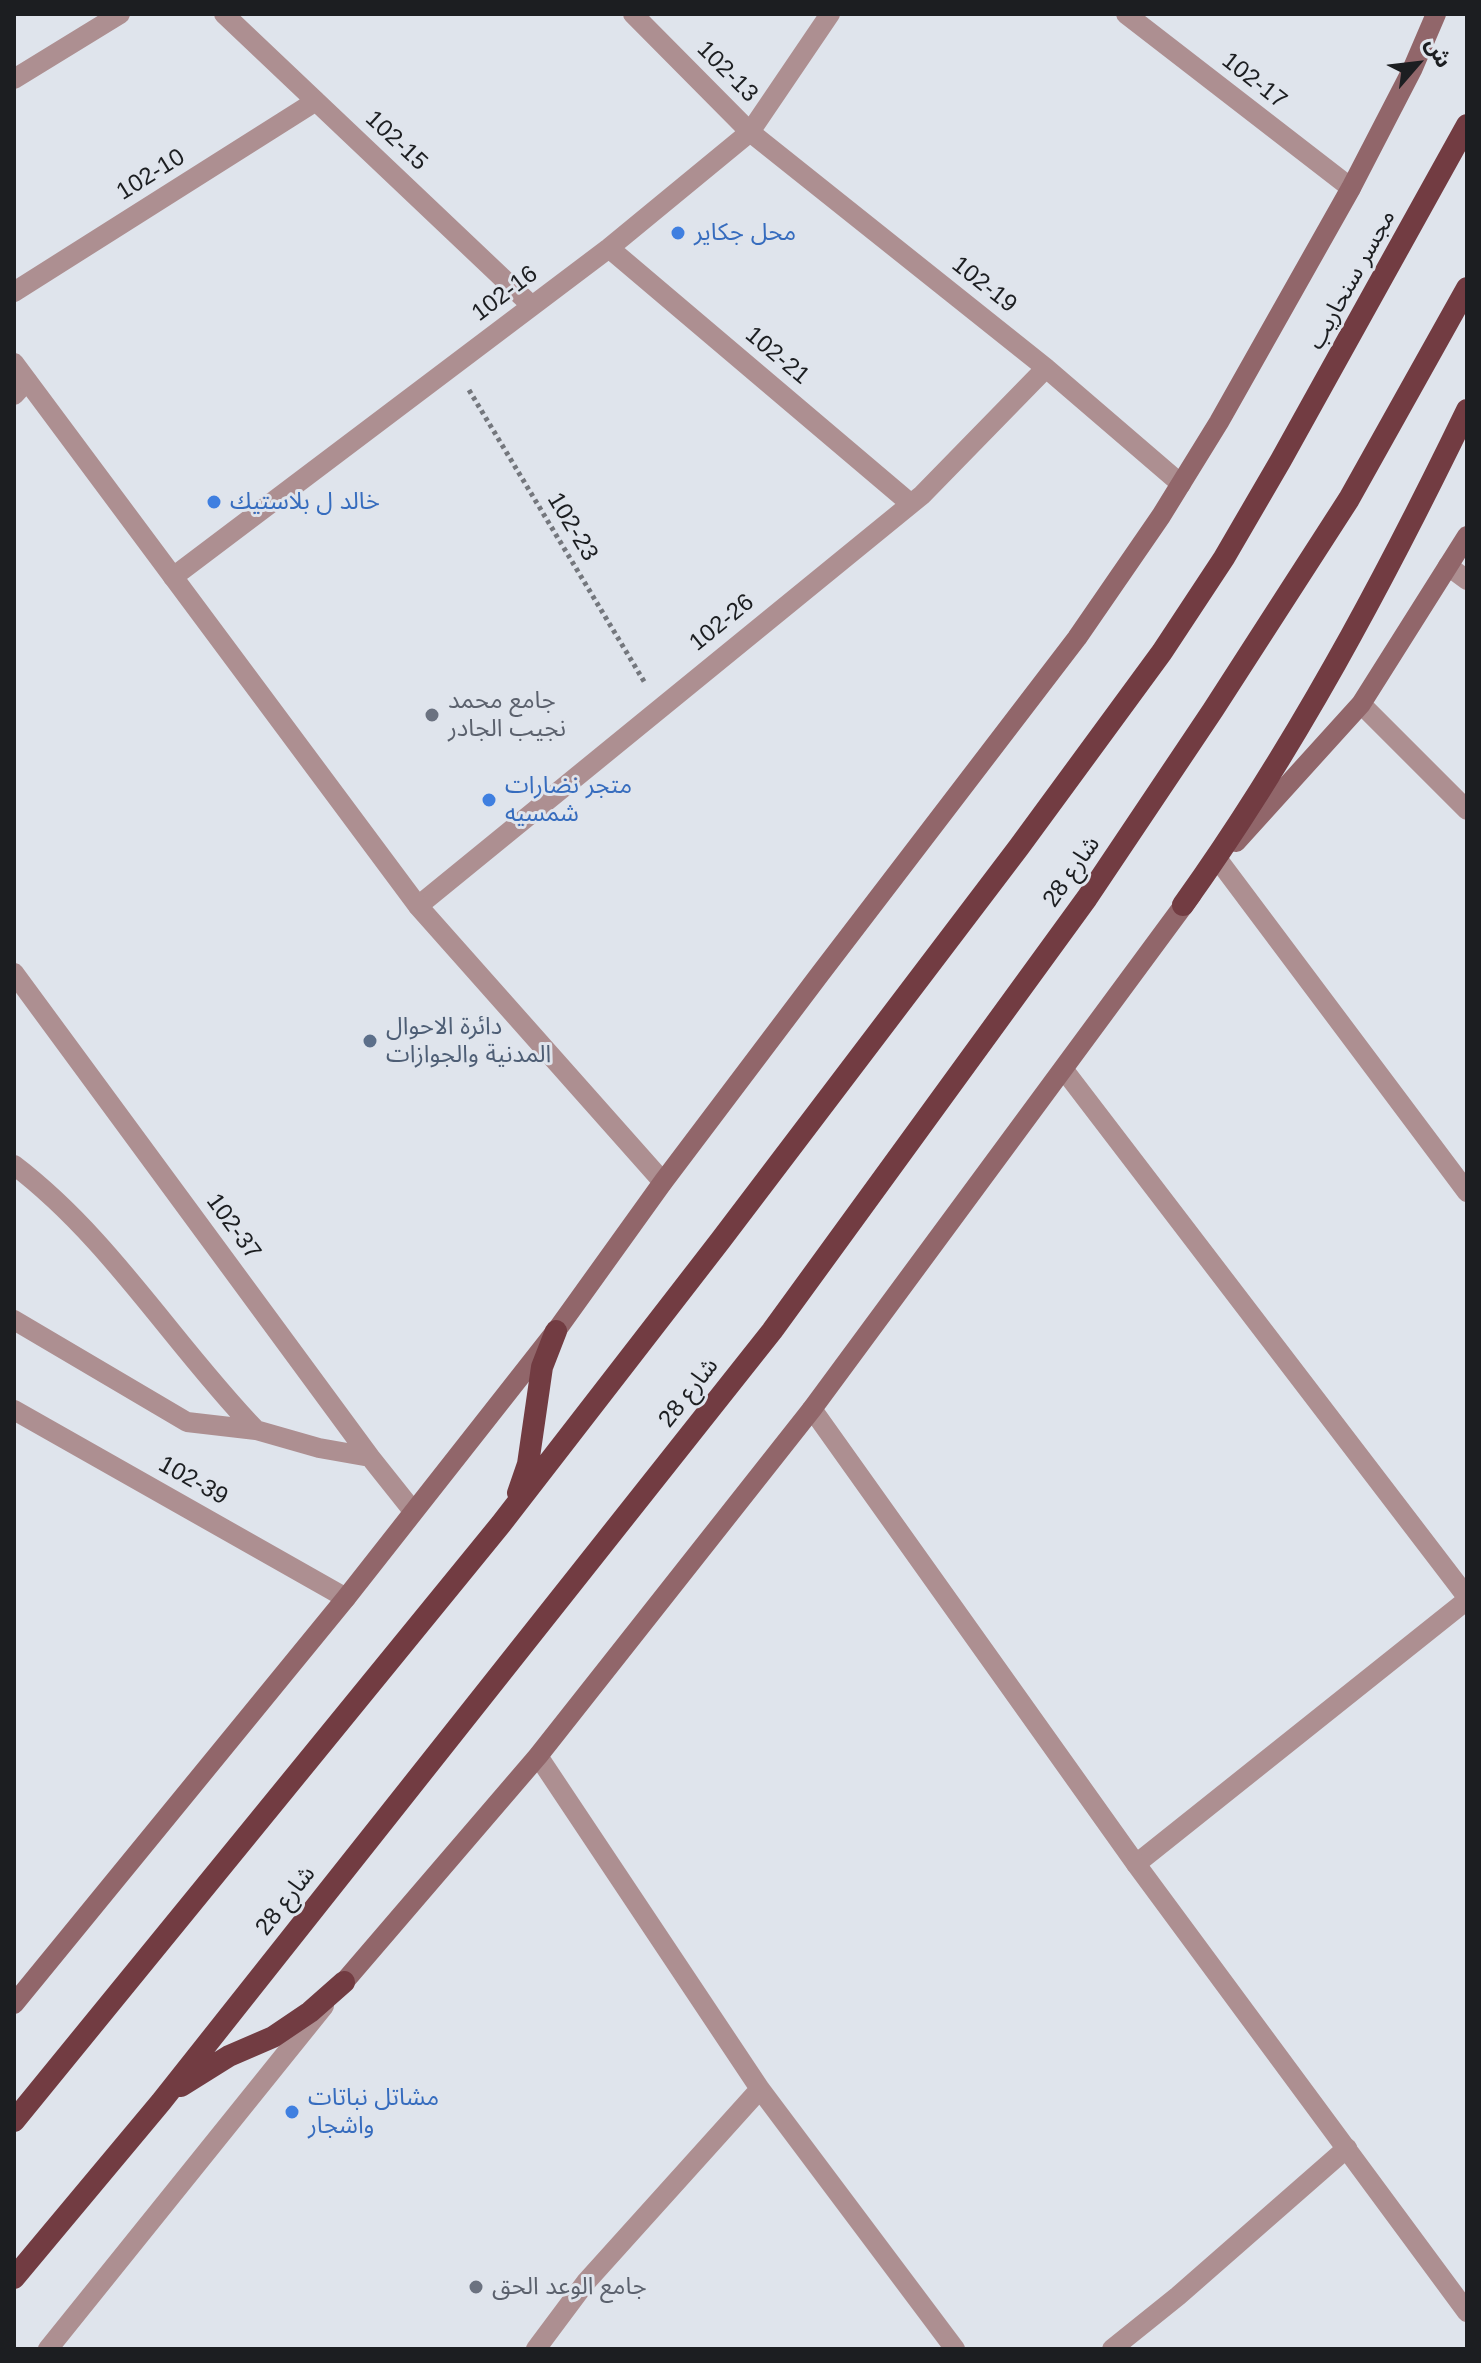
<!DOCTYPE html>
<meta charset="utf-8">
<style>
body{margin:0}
#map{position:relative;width:1481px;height:2363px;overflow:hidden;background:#dfe4ec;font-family:Helvetica,"Noto Sans Arabic",sans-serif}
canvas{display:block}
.frame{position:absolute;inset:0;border:16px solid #1c1e21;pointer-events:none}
.north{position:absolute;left:1377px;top:24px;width:80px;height:80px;-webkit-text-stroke:6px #dfe4ec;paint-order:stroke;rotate:62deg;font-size:22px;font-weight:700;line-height:32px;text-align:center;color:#1c1e21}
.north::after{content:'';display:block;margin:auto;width:28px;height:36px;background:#1c1e21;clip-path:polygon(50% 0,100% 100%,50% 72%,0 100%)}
</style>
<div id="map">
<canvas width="1481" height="2363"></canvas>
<div class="frame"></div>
<div class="north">ش</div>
</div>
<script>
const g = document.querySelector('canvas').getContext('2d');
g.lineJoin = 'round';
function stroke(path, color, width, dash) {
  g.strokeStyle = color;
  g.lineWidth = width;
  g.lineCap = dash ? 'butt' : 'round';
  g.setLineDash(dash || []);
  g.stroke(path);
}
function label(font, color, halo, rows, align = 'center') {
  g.font = font + ' Helvetica,"Noto Sans Arabic",sans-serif';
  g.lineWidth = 6;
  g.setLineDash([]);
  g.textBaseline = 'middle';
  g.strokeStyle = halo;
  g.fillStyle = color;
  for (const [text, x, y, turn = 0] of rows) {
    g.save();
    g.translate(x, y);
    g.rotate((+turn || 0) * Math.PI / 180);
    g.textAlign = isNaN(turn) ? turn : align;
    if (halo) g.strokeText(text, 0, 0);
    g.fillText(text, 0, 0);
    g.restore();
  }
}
const path = new Path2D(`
 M 469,390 L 645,683`);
const service = new Path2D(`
 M 14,973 L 370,1457 L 413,1511
 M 14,1165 C 110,1238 173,1344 256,1430
 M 14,1320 L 187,1422 L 256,1430 L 319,1448 L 370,1457
 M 14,1410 L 346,1598`);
const minor = new Path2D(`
 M 224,14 L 532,306
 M 633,14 L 750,132 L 1046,368 L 1181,484
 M 1126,14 L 1351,188
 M 14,79 L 120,14
 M 609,248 L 911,504
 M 14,292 L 316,101
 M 14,395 L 27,381
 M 1448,566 L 1467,580
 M 173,577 L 609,248 L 750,132 L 830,14
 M 1361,704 L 1467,810
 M 1219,861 L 1467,1192
 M 418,906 L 922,495 L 1046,368
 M 1064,1070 L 1467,1597
 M 538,1756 L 760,2089 L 955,2349
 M 1136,1864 L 1467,1600
 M 48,2349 L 324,2006
 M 536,2349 L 586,2282 L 760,2089
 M 1112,2349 L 1178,2296 L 1347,2148`);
const tertiary = new Path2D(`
 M 14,363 L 418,906 L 663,1182
 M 812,1409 L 1136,1864 L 1467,2312`);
const secondary = new Path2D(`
 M 1236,842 L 1361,704 L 1467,536
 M 344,1982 L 538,1756 L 812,1409 L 1192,894
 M 14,2004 L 346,1598 L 556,1331 L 663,1182 L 820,974 L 1077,638 L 1161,516 L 1219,422 L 1351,188 L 1412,70 L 1436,14`);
const trunk = new Path2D(`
 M 1183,905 C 1294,750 1384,581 1467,410
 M 518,1493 L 528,1464 L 542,1367 L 556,1331
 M 181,2086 L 229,2056 L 273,2037 L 310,2012 L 344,1982
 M 14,2121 L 501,1524 L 720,1241 L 1019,847 L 1162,652 L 1224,558 L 1281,460 L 1467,125
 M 14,2278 L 161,2102 L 772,1331 L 1087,898 L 1213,710 L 1349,499 L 1467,288`);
const markers = [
 [678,233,8,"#3f7fe0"],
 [214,502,8,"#3f7fe0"],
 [432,715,8,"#6b7280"],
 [489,800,8,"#3f7fe0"],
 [370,1041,8,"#5c6f8a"],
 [292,2112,8,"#3f7fe0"],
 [476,2287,8,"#6b7280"]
];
const streetNames = [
 ["102-13",727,72,45],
 ["102-17",1254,81,38],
 ["102-15",396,141,43],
 ["102-10",151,175,-32],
 ["مجسر سنحاريب",1352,280,-61],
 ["102-19",984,285,38],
 ["102-16",505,294,-37],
 ["102-21",777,356,40],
 ["102-23",572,527,59],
 ["102-26",722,623,-39],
 ["شارع 28",1072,872,-55],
 ["102-37",233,1227,54],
 ["شارع 28",689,1393,-52],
 ["102-39",193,1481,29],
 ["شارع 28",286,1901,-52]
];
const shopNames = [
 ["محل جكاير",694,233],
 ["خالد ل بلاستيك",230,502],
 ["متجر نضارات",505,786],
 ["شمسيه",505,814],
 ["مشاتل نباتات",308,2098],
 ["واشجار",308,2126]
];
const worshipNames = [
 ["جامع محمد",448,701],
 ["نجيب الجادر",448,729],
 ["جامع الوعد الحق",492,2287]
];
const serviceNames = [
 ["دائرة الاحوال",386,1027],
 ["المدنية والجوازات",386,1055]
];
stroke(path, '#74777d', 5, [4, 4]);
stroke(service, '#ad8f91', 20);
stroke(minor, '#ad8f91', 20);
stroke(tertiary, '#ad8f91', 20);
stroke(secondary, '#91666a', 20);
stroke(trunk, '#723c42', 22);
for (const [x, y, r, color] of markers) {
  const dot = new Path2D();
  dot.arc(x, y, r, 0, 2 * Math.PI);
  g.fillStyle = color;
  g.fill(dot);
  stroke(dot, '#dfe4ec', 3);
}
label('24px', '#1c1e21', '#dfe4ec', streetNames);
label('24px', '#366cbe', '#dfe4ec', shopNames, 'left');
label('24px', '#5b616d', '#dfe4ec', worshipNames, 'left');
label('24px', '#4e5e75', '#dfe4ec', serviceNames, 'left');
</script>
